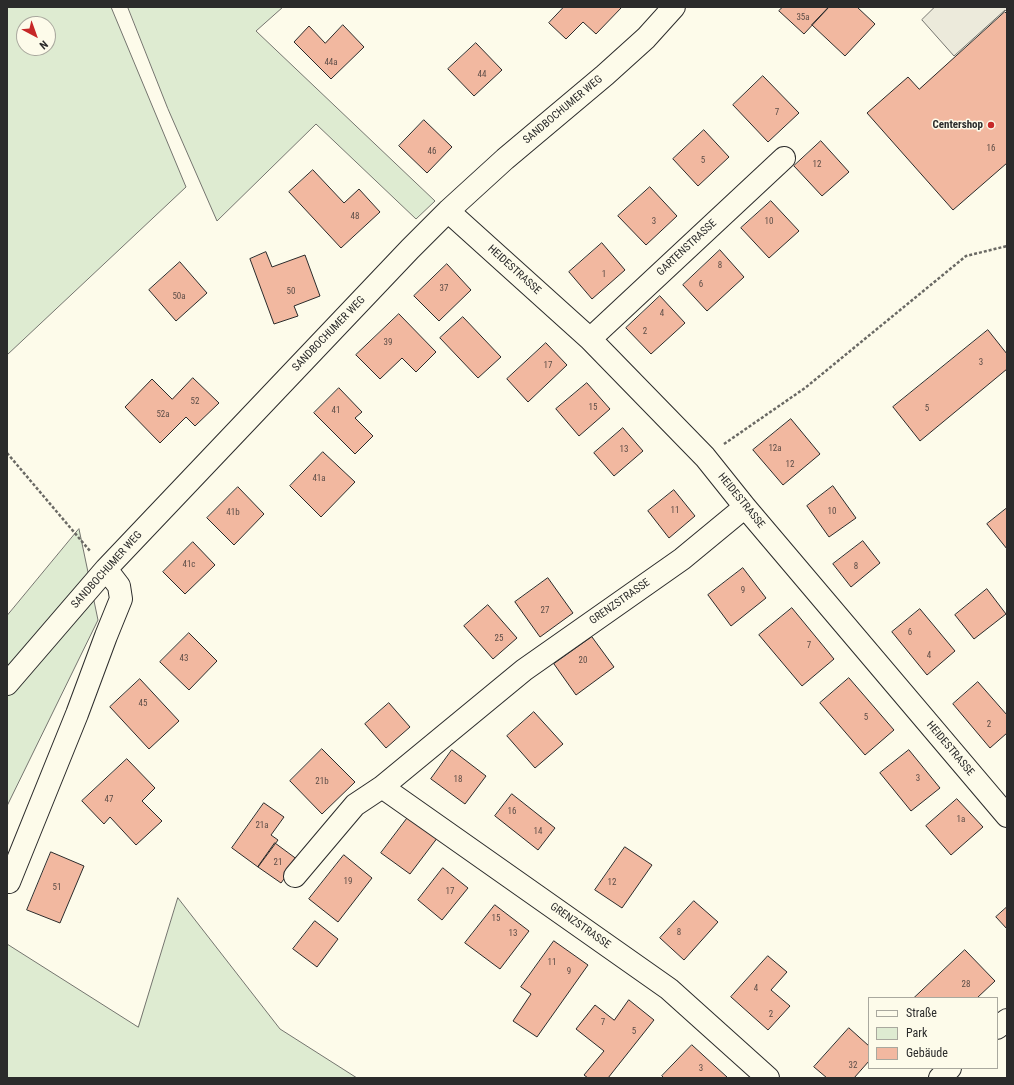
<!DOCTYPE html>
<meta charset="utf-8">
<style>
body{margin:0}
#map{position:relative;width:1014px;height:1085px;overflow:hidden;background:#fdfbea;font-family:"Roboto Condensed",sans-serif}
canvas{display:block}
.frame{position:absolute;inset:0;border:8px solid #2b2b2b;pointer-events:none}
.legend{position:absolute;left:868px;top:997px;width:130px;height:72px;box-sizing:border-box;background:#fdfbea;border:1px solid #a9a89e;margin:0;padding:5px 7px;list-style:none;font-size:12px;color:#2b2b2b}
.legend li{display:flex;align-items:center;gap:8px;height:20px}
.legend b{width:20px;border:1px solid #a9a89e}
.north{position:absolute;left:16px;top:16px;width:40px;height:40px;box-sizing:border-box;background:#fdfbea;border:1px solid #a9a89e;border-radius:50%;rotate:139deg;font-size:11px;font-weight:700;line-height:16px;text-align:center;color:#2b2b2b}
.north::after{content:'';display:block;margin:auto;width:14px;height:18px;background:#c62828;clip-path:polygon(50% 0,100% 100%,50% 72%,0 100%)}
</style>
<div id="map">
<canvas width="1014" height="1085"></canvas>
<div class="frame"></div>
<ul class="legend">
<li><b style="height:5px;background:#fdfbea"></b>Straße</li>
<li><b style="height:11px;background:#deebd1"></b>Park</li>
<li><b style="height:11px;background:#f2b8a0"></b>Gebäude</li>
</ul>
<div class="north">N</div>
</div>
<script>
const g = document.querySelector('canvas').getContext('2d');
g.lineJoin = 'round';
function fillPath(path, color) {
  g.fillStyle = color;
  g.fill(path, 'evenodd');
}
function stroke(path, color, width, dash) {
  g.strokeStyle = color;
  g.lineWidth = width;
  g.lineCap = dash ? 'butt' : 'round';
  g.setLineDash(dash || []);
  g.stroke(path);
}
function label(font, color, halo, rows, align = 'center') {
  g.font = font + ' "Roboto Condensed",sans-serif';
  g.lineWidth = 3;
  g.setLineDash([]);
  g.textBaseline = 'middle';
  g.strokeStyle = halo;
  g.fillStyle = color;
  for (const [text, x, y, turn = 0] of rows) {
    g.save();
    g.translate(x, y);
    g.rotate((+turn || 0) * Math.PI / 180);
    g.textAlign = isNaN(turn) ? turn : align;
    if (halo) g.strokeText(text, 0, 0);
    g.fillText(text, 0, 0);
    g.restore();
  }
}
const green = new Path2D(`
 M 7,7 L 111,7 L 186,187 L 7,355 ZM 24,24 L 48,24 L 48,48 L 24,48 Z
 M 128,7 L 283,7 L 256,31 L 435,201 L 416,219 L 316,124 L 217,221 L 168,109 Z
 M 79,529 L 98,620 L 7,806 L 7,616 Z
 M 178,898 L 280,1029 L 357,1078 L 7,1078 L 7,944 L 138,1027 Z`);
const parking = new Path2D(`
 M 935,7 L 1007,7 L 1007,12 L 1005,10 L 954,56 L 922,20 Z`);
const building = new Path2D(`
 M 564,7 L 622,7 L 596,34 L 583,22 L 566,39 L 549,23 Z
 M 783,7 L 829,7 L 804,34 L 779,11 Z
 M 829,7 L 857,7 L 875,24 L 845,56 L 812,25 Z
 M 1005,12 L 1007,14 L 1007,163 L 953,210 L 867,113 L 908,77 L 919,89 Z
 M 343,25 L 364,47 L 331,79 L 294,42 L 309,26 L 325,43 Z
 M 476,43 L 502,70 L 474,96 L 448,69 Z
 M 763,76 L 799,113 L 768,142 L 733,105 Z
 M 424,120 L 452,147 L 427,173 L 399,146 Z
 M 704,130 L 729,157 L 698,186 L 673,159 Z
 M 821,141 L 849,172 L 822,196 L 794,166 Z
 M 313,170 L 344,203 L 359,189 L 380,212 L 341,248 L 289,192 Z
 M 650,187 L 677,216 L 646,245 L 618,216 Z
 M 771,201 L 799,231 L 769,258 L 741,228 Z
 M 602,243 L 625,270 L 592,299 L 569,272 Z
 M 720,250 L 744,277 L 707,311 L 683,285 Z
 M 266,252 L 272,267 L 305,255 L 320,296 L 294,306 L 298,316 L 274,324 L 250,259 Z
 M 180,262 L 207,293 L 176,321 L 149,290 Z
 M 447,264 L 471,290 L 439,321 L 414,296 Z
 M 660,296 L 685,323 L 651,354 L 626,328 Z
 M 399,314 L 436,352 L 416,372 L 402,358 L 380,379 L 356,355 Z
 M 463,317 L 501,357 L 478,378 L 440,338 Z
 M 988,330 L 1007,354 L 1007,369 L 920,441 L 893,407 Z
 M 546,343 L 567,365 L 528,402 L 507,379 Z
 M 193,378 L 219,403 L 195,426 L 186,417 L 160,443 L 125,407 L 152,379 L 172,399 Z
 M 587,383 L 610,409 L 579,436 L 556,409 Z
 M 339,388 L 362,412 L 355,418 L 373,436 L 355,454 L 314,413 Z
 M 791,419 L 820,454 L 783,485 L 753,450 Z
 M 623,428 L 643,451 L 614,476 L 594,453 Z
 M 323,452 L 355,482 L 321,517 L 290,486 Z
 M 833,486 L 856,518 L 829,537 L 807,506 Z
 M 238,487 L 264,514 L 234,545 L 207,518 Z
 M 674,490 L 695,516 L 669,538 L 648,511 Z
 M 1007,508 L 1007,549 L 987,524 Z
 M 863,541 L 880,563 L 851,587 L 833,564 Z
 M 193,542 L 215,565 L 185,594 L 163,572 Z
 M 743,568 L 766,598 L 731,626 L 708,595 Z
 M 548,578 L 573,613 L 540,637 L 515,602 Z
 M 987,589 L 1006,614 L 974,639 L 955,615 Z
 M 488,605 L 517,638 L 493,659 L 464,626 Z
 M 792,608 L 834,659 L 802,686 L 759,635 Z
 M 920,609 L 955,651 L 927,675 L 892,632 Z
 M 189,633 L 217,661 L 189,690 L 160,662 Z
 M 592,637 L 614,667 L 576,695 L 554,664 Z
 M 849,678 L 894,730 L 865,755 L 820,703 Z
 M 140,679 L 179,721 L 149,749 L 110,707 Z
 M 978,682 L 1007,715 L 1007,733 L 990,748 L 953,704 Z
 M 389,703 L 410,727 L 386,748 L 365,724 Z
 M 534,712 L 563,744 L 535,768 L 507,736 Z
 M 322,749 L 355,782 L 322,814 L 290,781 Z
 M 452,750 L 486,776 L 465,804 L 431,779 Z
 M 909,750 L 940,788 L 911,811 L 880,773 Z
 M 127,759 L 155,788 L 142,801 L 162,821 L 136,845 L 110,817 L 104,824 L 82,801 Z
 M 512,794 L 555,828 L 538,850 L 495,816 Z
 M 957,799 L 983,827 L 951,855 L 926,826 Z
 M 264,803 L 284,817 L 271,835 L 278,840 L 258,867 L 232,848 Z
 M 409,816 L 438,837 L 410,874 L 381,853 Z
 M 275,843 L 298,860 L 281,883 L 258,867 Z
 M 625,847 L 652,865 L 622,908 L 595,890 Z
 M 51,852 L 84,866 L 60,923 L 27,910 Z
 M 344,855 L 372,878 L 338,922 L 309,899 Z
 M 443,868 L 468,888 L 442,920 L 418,900 Z
 M 694,901 L 718,922 L 684,960 L 660,938 Z
 M 495,905 L 529,931 L 500,969 L 465,943 Z
 M 1007,907 L 1007,929 L 996,917 Z
 M 315,921 L 338,939 L 317,967 L 293,949 Z
 M 554,941 L 588,965 L 537,1037 L 513,1021 L 531,994 L 521,987 Z
 M 965,950 L 995,981 L 977,998 L 914,998 Z
 M 768,956 L 787,972 L 771,990 L 790,1006 L 768,1030 L 731,997 Z
 M 629,1000 L 654,1020 L 608,1078 L 588,1078 L 584,1075 L 604,1051 L 576,1029 L 595,1005 L 614,1020 Z
 M 849,1028 L 869,1046 L 869,1061 L 854,1078 L 827,1078 L 814,1067 Z
 M 692,1045 L 727,1077 L 726,1078 L 664,1078 L 662,1076 Z`);
const path = new Path2D(`
 M 724,444 L 805,388 L 966,256 L 1007,246
 M 7,453 L 90,551`);
const minor = new Path2D(`
 M 448,211 L 590,339 L 705,457 L 745,507 L 1007,816
 M 590,339 L 784,158
 M 745,507 L 682,559 L 524,670 L 382,787 L 669,989 L 768,1078
 M 7,684 L 106,569 L 410,249 L 448,211 L 505,159 L 605,75 L 646,38 L 674,7
 M 295,876 L 355,805 L 382,787
 M 9,882 L 77,714 L 106,636 L 121,599 L 119,586 L 106,569
 M 997,1028 L 1007,1020
 M 940,1078 L 950,1068`);
const markers = [
 [991,125,4,"#c62828"]
];
const numberNames = [
 ["35a",803,18],
 ["44a",331,63],
 ["44",482,75],
 ["7",777,113],
 ["16",991,149],
 ["46",432,152],
 ["5",703,161],
 ["12",817,165],
 ["48",355,217],
 ["3",654,222],
 ["10",769,222],
 ["8",720,266],
 ["1",604,275],
 ["6",701,285],
 ["37",444,289],
 ["50",291,292],
 ["50a",179,297],
 ["4",662,314],
 ["2",645,332],
 ["39",388,343],
 ["3",981,363],
 ["17",548,366],
 ["52",195,402],
 ["15",593,408],
 ["5",927,409],
 ["41",336,411],
 ["52a",163,415],
 ["12a",775,449],
 ["13",624,450],
 ["12",790,465],
 ["41a",319,479],
 ["11",675,511],
 ["10",832,512],
 ["41b",233,513],
 ["41c",189,565],
 ["8",856,567],
 ["9",743,591],
 ["27",545,611],
 ["6",910,633],
 ["25",499,639],
 ["7",809,646],
 ["4",929,656],
 ["43",184,659],
 ["20",583,661],
 ["45",143,704],
 ["5",866,718],
 ["2",989,725],
 ["3",918,779],
 ["18",458,780],
 ["21b",322,782],
 ["47",109,800],
 ["16",512,812],
 ["1a",961,820],
 ["21a",262,826],
 ["14",538,832],
 ["21",278,863],
 ["19",348,882],
 ["12",612,883],
 ["51",57,888],
 ["17",450,892],
 ["15",496,919],
 ["8",679,933],
 ["13",513,934],
 ["11",552,963],
 ["9",569,972],
 ["28",966,985],
 ["4",756,989],
 ["2",771,1015],
 ["7",603,1023],
 ["5",634,1032],
 ["32",853,1066],
 ["3",701,1069]
];
const streetNames = [
 ["SANDBOCHUMER WEG",563,110,-40],
 ["GARTENSTRASSE",687,248,-43],
 ["HEIDESTRASSE",514,270,42],
 ["SANDBOCHUMER WEG",329,334,-46],
 ["HEIDESTRASSE",741,501,51],
 ["SANDBOCHUMER WEG",107,570,-48],
 ["GRENZSTRASSE",620,602,-35],
 ["HEIDESTRASSE",950,749,50],
 ["GRENZSTRASSE",580,926,35]
];
const poiNames = [
 ["Centershop",983,125]
];
fillPath(green, '#deebd1');
stroke(green, '#74746e', 1);
fillPath(parking, '#eceadb');
stroke(parking, '#74746e', 1);
fillPath(building, '#f2b8a0');
stroke(building, '#2b2b2b', 1);
stroke(minor, '#2b2b2b', 24);
stroke(path, '#6a6964', 2.5, [3, 2]);
stroke(minor, '#fdfbea', 22);
for (const [x, y, r, color] of markers) {
  const dot = new Path2D();
  dot.arc(x, y, r, 0, 2 * Math.PI);
  g.fillStyle = color;
  g.fill(dot);
  stroke(dot, '#fdfbea', 1.5);
}
label('9px', '#5d4e48', null, numberNames);
label('11px', '#2b2b2b', '#fdfbea', streetNames);
label('bold 11px', '#2b2b2b', '#fdfbea', poiNames, 'right');
</script>
